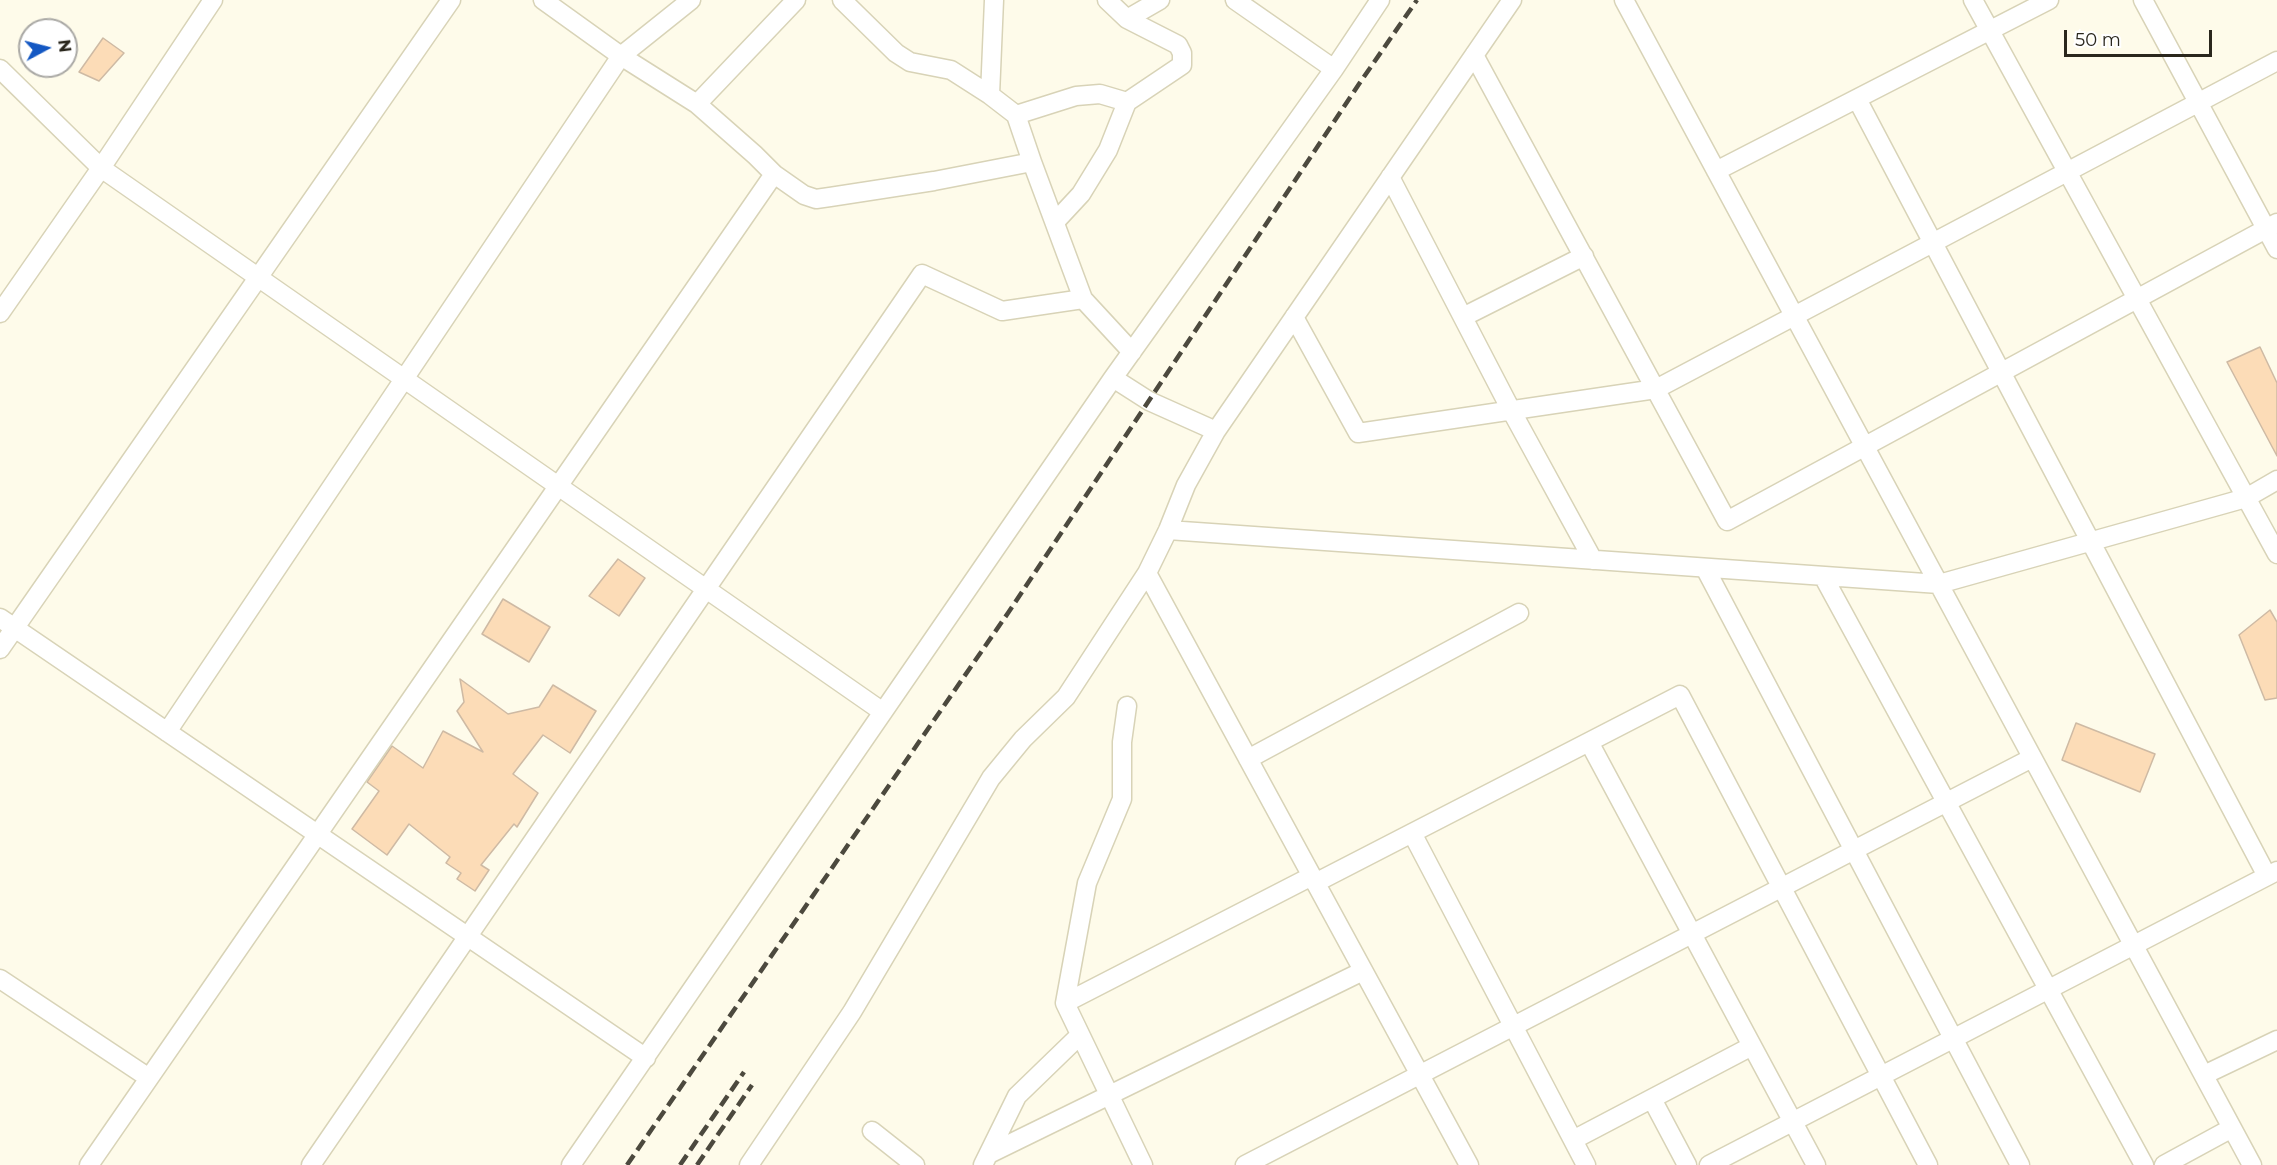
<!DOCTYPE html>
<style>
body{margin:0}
#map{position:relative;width:2277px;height:1165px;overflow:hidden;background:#fefbea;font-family:Montserrat,sans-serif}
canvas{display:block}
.north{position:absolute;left:18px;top:18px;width:60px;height:60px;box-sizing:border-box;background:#fff;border:2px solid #aaa9a5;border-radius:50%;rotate:83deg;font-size:16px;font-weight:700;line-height:24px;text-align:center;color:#2a271d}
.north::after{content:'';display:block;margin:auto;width:21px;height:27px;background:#1458c3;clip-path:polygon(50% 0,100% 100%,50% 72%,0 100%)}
.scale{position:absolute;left:2064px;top:30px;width:148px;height:27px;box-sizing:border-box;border:3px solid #2a271d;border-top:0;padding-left:8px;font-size:18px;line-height:21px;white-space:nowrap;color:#2a271d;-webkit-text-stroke:4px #fff;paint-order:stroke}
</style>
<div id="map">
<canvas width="2277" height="1165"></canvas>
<div class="north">N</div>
<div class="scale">50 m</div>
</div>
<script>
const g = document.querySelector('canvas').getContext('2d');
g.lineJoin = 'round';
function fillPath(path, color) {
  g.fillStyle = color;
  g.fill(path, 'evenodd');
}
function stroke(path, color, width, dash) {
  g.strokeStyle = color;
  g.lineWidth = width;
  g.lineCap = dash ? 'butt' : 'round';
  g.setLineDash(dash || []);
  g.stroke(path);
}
const building = new Path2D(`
 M 103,38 L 124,53 L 99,81 L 79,72 Z
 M 2260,347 L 2277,383 L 2277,456 L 2227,362 Z
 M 618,559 L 645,578 L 619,616 L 589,596 Z
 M 503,599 L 550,627 L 529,662 L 482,634 Z
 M 2270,610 L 2277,622 L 2277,698 L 2265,700 L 2239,635 Z
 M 460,679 L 508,714 L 539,707 L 553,685 L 596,711 L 570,753 L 543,735 L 513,774 L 538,793 L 517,827 L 514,824 L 481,865 L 489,870 L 475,891 L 457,879 L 461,873 L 446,863 L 450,857 L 409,824 L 387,855 L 352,829 L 379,791 L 367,782 L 392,746 L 423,768 L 443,731 L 483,752 L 457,711 L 464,702 Z
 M 2076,723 L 2155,754 L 2140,792 L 2062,760 Z`);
const minor = new Path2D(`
 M 543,0 L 621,56 L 697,104 L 755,155 L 774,174 L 804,195 L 816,199 L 830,197 L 934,181 L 1032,162 L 1016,115 L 990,95 L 951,70 L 910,62 L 896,53 L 842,0
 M 1235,0 L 1334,69
 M 1624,0 L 2252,1165
 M 1973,0 L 2277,554
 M 2143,0 L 2277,249
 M 1127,19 L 1160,0
 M 1474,55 L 1727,521 L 2277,223
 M 0,69 L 101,168 L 883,712
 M 990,95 L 994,0
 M 1857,99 L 2267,876
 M 697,104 L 796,0
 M 1016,115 L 1076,96 L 1100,94 L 1127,102 L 1182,65 L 1182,53 L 1178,45 L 1127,19 L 1107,0
 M 1032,162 L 1083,299 L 1132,352
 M 1716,171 L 2049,0
 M 1390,177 L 1511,410 L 1593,560
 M 1055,222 L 1081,194 L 1108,150 L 1127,102
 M 0,313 L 101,168 L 213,0
 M 1294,317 L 1358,433 L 1656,389 L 2277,61
 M 1463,317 L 1584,256
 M 1113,378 L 1149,401 L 1216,431
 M 1168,530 L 1939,584 L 2246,498 L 2277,480
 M 1705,568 L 2020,1165
 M 1147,573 L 1469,1165
 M 1823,576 L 2144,1165
 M 0,618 L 646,1058
 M 0,649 L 451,0
 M 1127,706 L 1122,742 L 1122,799 L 1087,883 L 1065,1003 L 1143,1165
 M 167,732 L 621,56 L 691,0
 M 1589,742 L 1816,1165
 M 1248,759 L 1519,613
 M 1412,833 L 1586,1165
 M 1315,883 L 1680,695 L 1928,1165
 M 0,979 L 149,1078
 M 1065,1003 L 1312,876
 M 2204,1075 L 2277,1040
 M 1652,1099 L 1687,1165
 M 872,1131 L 915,1165
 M 1573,1140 L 1752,1046
 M 989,1154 L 1363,971
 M 89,1165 L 774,174
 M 311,1165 L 922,274 L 1002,311 L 1083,299
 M 571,1165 L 1113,378 L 1334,69 L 1380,0
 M 749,1165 L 852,1012 L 991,778 L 1023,739 L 1066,697 L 1147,573 L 1168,530 L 1186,485 L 1216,431 L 1512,0
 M 983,1165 L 1017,1096 L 1080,1035
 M 1245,1165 L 2032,758
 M 1709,1165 L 2277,871
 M 2164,1165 L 2232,1128`);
const rail = new Path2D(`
 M 627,1165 L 1008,613 L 1359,84 L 1417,0
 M 680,1165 L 744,1072
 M 697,1165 L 752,1085`);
fillPath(building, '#fcdcb7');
stroke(building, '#cebaa4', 1.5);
stroke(minor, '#d8d3b7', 21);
stroke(minor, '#fff', 18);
stroke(rail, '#4c493e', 4.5, [12, 6]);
</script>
